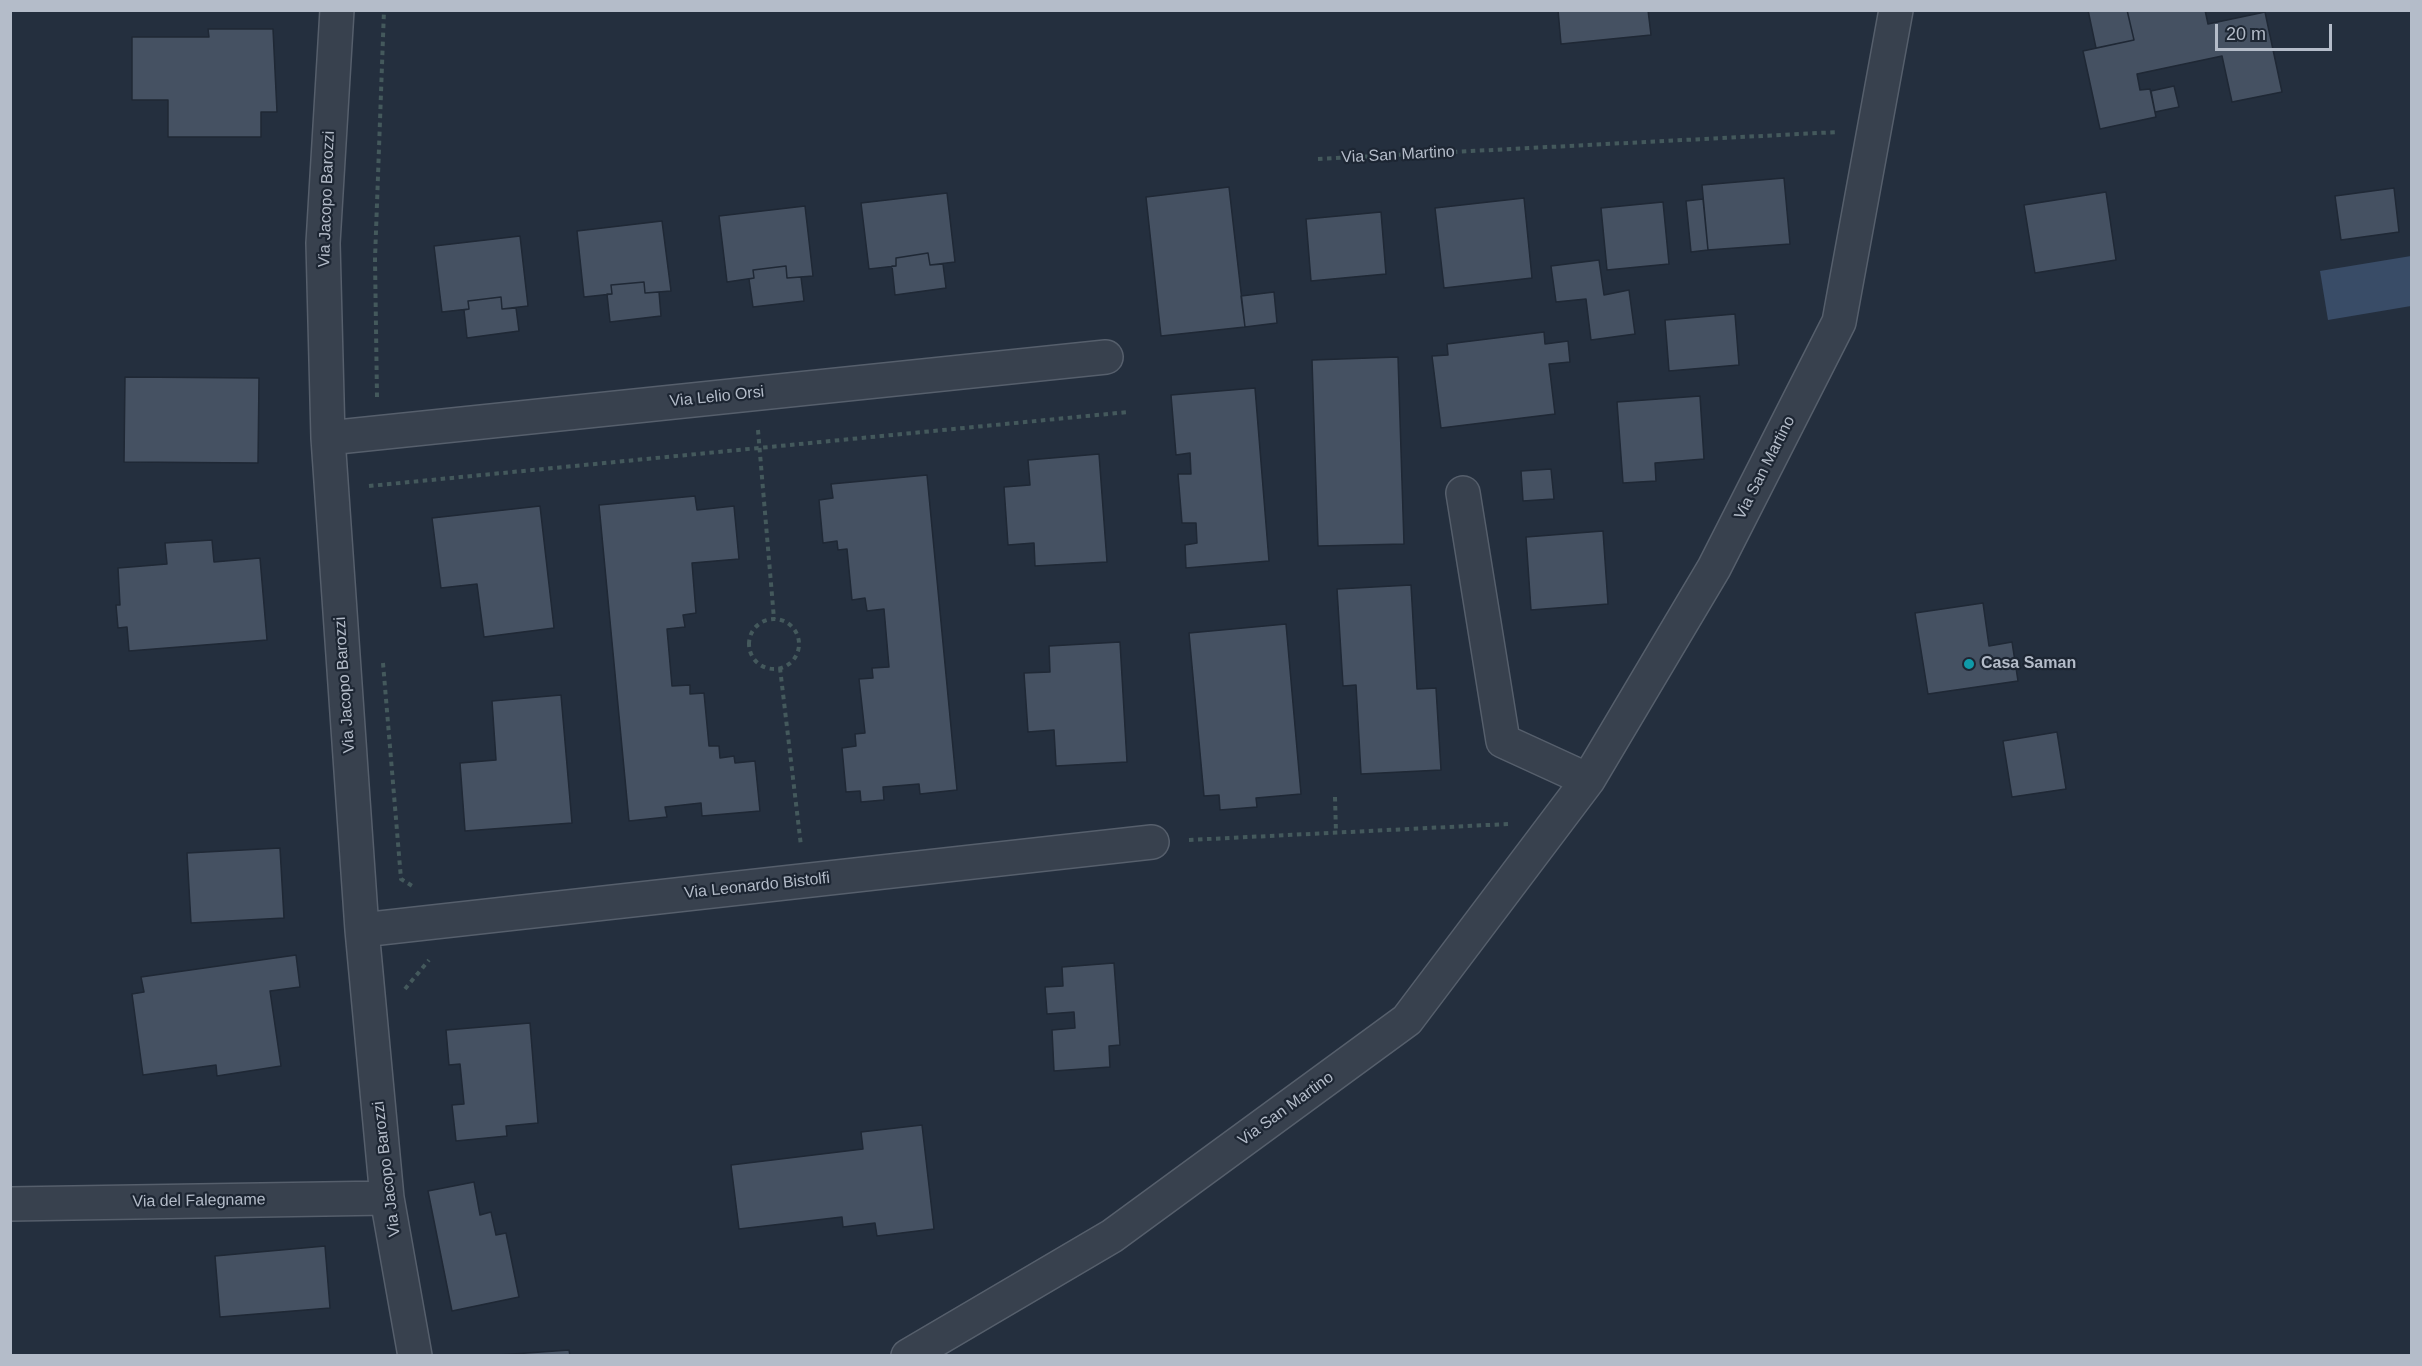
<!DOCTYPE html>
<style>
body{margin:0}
#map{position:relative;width:2422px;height:1366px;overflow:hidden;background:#242f3e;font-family:Arial,sans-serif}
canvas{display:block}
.frame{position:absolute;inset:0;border:12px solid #b4bcc9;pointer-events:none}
.scale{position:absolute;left:2215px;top:24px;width:117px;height:27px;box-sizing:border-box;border:3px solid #b4bcc9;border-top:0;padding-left:8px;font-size:18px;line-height:21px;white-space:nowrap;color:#b4bcc9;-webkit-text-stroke:4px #1d2633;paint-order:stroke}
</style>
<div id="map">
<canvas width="2422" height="1366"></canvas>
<div class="frame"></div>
<div class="scale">20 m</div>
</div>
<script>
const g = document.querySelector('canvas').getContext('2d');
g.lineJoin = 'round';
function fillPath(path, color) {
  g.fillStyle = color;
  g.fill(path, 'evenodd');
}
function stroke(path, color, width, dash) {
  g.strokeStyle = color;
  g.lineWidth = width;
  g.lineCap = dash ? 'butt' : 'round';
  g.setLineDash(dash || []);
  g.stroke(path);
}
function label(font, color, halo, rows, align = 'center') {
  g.font = font + ' Arial,sans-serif';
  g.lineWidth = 4.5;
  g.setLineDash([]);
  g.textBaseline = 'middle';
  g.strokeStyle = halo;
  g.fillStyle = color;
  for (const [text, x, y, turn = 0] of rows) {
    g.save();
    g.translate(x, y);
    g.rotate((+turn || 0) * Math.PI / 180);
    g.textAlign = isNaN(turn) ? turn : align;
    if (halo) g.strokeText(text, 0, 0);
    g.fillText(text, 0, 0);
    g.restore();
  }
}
const water = new Path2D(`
 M 2411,256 L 2411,306 L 2328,320 L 2320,271 Z`);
const building = new Path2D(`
 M 1558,10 L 1648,10 L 1651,35 L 1561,44 Z
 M 2088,10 L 2127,10 L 2134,40 L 2096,48 Z
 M 2127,10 L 2205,10 L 2208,24 L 2265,12 L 2282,92 L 2232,102 L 2222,56 L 2137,74 L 2140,90 L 2150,89 L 2156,117 L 2100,129 L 2083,51 L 2134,40 Z
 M 208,29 L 273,29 L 277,112 L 261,112 L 261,137 L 168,137 L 168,100 L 132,100 L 132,37 L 209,37 Z
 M 2174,86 L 2179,107 L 2155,112 L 2151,91 Z
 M 1784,178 L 1790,244 L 1708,250 L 1702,185 Z
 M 1229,187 L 1245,327 L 1161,336 L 1146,197 Z
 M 2394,188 L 2399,232 L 2341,240 L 2335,196 Z
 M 2106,192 L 2116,260 L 2035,273 L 2024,205 Z
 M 947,193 L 955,262 L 930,265 L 928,253 L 896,258 L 896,266 L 869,269 L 861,203 Z
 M 1524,198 L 1532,278 L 1444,288 L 1435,208 Z
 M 1703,199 L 1708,250 L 1691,252 L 1686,201 Z
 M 1663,202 L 1669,264 L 1607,270 L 1601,208 Z
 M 805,206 L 813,276 L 787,278 L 786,266 L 753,270 L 754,278 L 727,282 L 719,216 Z
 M 1381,212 L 1386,274 L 1311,281 L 1306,219 Z
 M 662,221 L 671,291 L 645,293 L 644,282 L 611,285 L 612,294 L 584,297 L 577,231 Z
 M 520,236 L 528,306 L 502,309 L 501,297 L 468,301 L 469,309 L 442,312 L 434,246 Z
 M 928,253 L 930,265 L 943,264 L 946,288 L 895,295 L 892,266 L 896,266 L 896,258 Z
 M 1599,260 L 1604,295 L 1629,290 L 1635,334 L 1591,340 L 1586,299 L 1556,302 L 1551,266 Z
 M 786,266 L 787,278 L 801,277 L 804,301 L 753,307 L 749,279 L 754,278 L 753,270 Z
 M 644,282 L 645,293 L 659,292 L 661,316 L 610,322 L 607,294 L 612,294 L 611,285 Z
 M 1274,292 L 1277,323 L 1245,327 L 1241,296 Z
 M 501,297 L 502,309 L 516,308 L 519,331 L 467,338 L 464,310 L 469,309 L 468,301 Z
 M 1735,314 L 1739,365 L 1669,371 L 1665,320 Z
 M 1544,332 L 1545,344 L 1568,341 L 1570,362 L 1549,364 L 1555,414 L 1441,428 L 1432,356 L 1448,355 L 1447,344 Z
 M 1398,357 L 1404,544 L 1318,546 L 1312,360 Z
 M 125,377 L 259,378 L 258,463 L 124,462 Z
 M 1255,388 L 1269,561 L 1186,568 L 1185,545 L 1197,543 L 1196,523 L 1182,523 L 1178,474 L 1191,474 L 1190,453 L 1176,455 L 1171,395 Z
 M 1700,396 L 1704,459 L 1655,463 L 1656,481 L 1623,483 L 1617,402 Z
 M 1099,454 L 1107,562 L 1035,566 L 1034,543 L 1008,545 L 1004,487 L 1030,485 L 1028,460 Z
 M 1551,469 L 1554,499 L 1523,501 L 1521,471 Z
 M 927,475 L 957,790 L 920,794 L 919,784 L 883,787 L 884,800 L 861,802 L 860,791 L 846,792 L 842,748 L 856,746 L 855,734 L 865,733 L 859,679 L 873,678 L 872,668 L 889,667 L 884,609 L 867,611 L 865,598 L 852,600 L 847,549 L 838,550 L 837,541 L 823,543 L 819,500 L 833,498 L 831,484 Z
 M 695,496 L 697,510 L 734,506 L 739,559 L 692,563 L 696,613 L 683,615 L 685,627 L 667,629 L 672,686 L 690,685 L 690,694 L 704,693 L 709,746 L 719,746 L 720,758 L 734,756 L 735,763 L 755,761 L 760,811 L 702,816 L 701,803 L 665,807 L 667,817 L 629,821 L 599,505 Z
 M 540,506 L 554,628 L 484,637 L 477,584 L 441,588 L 432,518 Z
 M 1603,531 L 1608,604 L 1531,610 L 1526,537 Z
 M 212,540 L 214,562 L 260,558 L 267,640 L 129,651 L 127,627 L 118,628 L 116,605 L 120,605 L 118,568 L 167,564 L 165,543 Z
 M 1411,585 L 1417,689 L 1436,688 L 1441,770 L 1361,774 L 1356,685 L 1343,686 L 1337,589 Z
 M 1983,603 L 1989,646 L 2012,642 L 2018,681 L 1928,694 L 1915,613 Z
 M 1286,624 L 1301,794 L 1256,798 L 1257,807 L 1220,810 L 1219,795 L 1204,796 L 1189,633 Z
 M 1120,642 L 1127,762 L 1056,766 L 1054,730 L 1028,732 L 1024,673 L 1050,672 L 1049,646 Z
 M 561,695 L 572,823 L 465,831 L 460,763 L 496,760 L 492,701 Z
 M 2057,732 L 2066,789 L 2012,797 L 2003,741 Z
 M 280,848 L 284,918 L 191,923 L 187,853 Z
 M 296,955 L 300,987 L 270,991 L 281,1066 L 217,1076 L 216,1065 L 143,1075 L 132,994 L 144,992 L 141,977 Z
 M 1114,963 L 1120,1045 L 1109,1046 L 1110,1067 L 1054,1071 L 1052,1030 L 1075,1028 L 1074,1012 L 1047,1014 L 1045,987 L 1063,986 L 1062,967 Z
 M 530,1023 L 538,1123 L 506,1126 L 507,1136 L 456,1141 L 452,1105 L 464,1104 L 460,1064 L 449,1065 L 446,1030 Z
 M 922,1125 L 934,1229 L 877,1236 L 875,1223 L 843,1227 L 842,1217 L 739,1229 L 731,1165 L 863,1149 L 861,1132 Z
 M 474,1182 L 480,1215 L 491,1212 L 496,1235 L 506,1233 L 519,1297 L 452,1311 L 428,1191 Z
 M 325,1246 L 330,1308 L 220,1317 L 215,1256 Z
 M 569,1350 L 570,1356 L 485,1356 Z`);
const path = new Path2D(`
 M 1318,159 L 1838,132
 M 377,397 L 375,259 L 384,10
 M 758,430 L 774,619
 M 369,486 L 1128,412
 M749 644a25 25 0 1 1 50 0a25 25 0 1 1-50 0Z
 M 383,663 L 401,879 L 414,887
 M 780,668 L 801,846
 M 1335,797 L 1336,833
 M 1189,840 L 1508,824
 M 405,989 L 429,960`);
const street = new Path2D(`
 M 337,10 L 323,243 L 328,438 L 362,930 L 387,1198 L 415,1356
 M 328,438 L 1106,357
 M 1463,493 L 1503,741 L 1588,780
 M 362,930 L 1152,842
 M 10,1204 L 387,1198
 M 908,1356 L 1112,1236 L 1407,1020 L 1588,780 L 1714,568 L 1839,322 L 1896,10`);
const markers = [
 [1969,664,6,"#0f9aa8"]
];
const streetNames = [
 ["Via San Martino",1398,155,-3],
 ["Via Jacopo Barozzi",327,199,-88],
 ["Via Lelio Orsi",717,397,-6],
 ["Via San Martino",1765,468,-63],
 ["Via Jacopo Barozzi",345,685,-94],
 ["Via Leonardo Bistolfi",757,886,-6],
 ["Via San Martino",1286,1109,-36],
 ["Via Jacopo Barozzi",387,1169,-97],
 ["Via del Falegname",199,1201,-1]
];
const poiNames = [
 ["Casa Saman",1981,664]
];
fillPath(water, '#394c67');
fillPath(building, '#455162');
stroke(building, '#1f2835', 1.5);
stroke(street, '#565f6c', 36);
stroke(path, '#44595c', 4, [4.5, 4.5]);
stroke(street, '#38414e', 33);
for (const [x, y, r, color] of markers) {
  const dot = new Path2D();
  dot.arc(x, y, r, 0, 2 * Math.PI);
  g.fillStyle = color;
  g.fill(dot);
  stroke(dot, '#1d2633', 2);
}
label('16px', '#b4bcc9', '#1d2633', streetNames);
label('bold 16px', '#b4bcc9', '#1d2633', poiNames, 'left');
</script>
